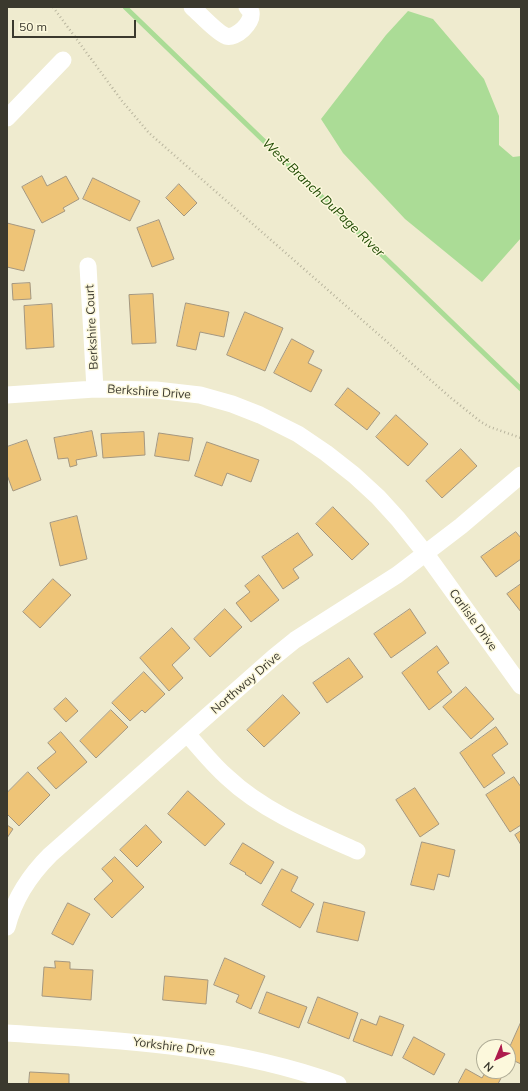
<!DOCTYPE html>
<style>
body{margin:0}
#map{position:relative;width:528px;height:1091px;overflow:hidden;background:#efebcf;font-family:Mulish,sans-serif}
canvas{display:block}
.frame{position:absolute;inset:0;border:8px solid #3b392e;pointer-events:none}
.north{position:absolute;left:476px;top:1039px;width:40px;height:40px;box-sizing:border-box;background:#fcf8dc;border:1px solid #afac96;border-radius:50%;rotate:224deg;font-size:11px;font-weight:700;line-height:16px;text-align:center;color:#3b392e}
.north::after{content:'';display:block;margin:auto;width:14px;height:18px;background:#ae1b4c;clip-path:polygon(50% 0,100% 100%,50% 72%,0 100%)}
.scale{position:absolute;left:12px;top:20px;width:124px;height:18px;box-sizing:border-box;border:2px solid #3b392e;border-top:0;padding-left:5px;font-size:12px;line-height:14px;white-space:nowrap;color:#3b392e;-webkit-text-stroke:3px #fcf8dc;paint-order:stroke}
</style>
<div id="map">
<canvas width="528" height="1091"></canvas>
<div class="frame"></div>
<div class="north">N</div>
<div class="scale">50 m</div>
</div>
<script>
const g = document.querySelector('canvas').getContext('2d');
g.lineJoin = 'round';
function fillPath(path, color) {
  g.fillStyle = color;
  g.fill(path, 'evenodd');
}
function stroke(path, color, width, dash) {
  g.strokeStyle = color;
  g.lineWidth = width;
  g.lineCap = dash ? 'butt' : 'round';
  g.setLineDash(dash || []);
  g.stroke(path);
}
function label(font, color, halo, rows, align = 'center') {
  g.font = font + ' Mulish,sans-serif';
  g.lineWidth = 3;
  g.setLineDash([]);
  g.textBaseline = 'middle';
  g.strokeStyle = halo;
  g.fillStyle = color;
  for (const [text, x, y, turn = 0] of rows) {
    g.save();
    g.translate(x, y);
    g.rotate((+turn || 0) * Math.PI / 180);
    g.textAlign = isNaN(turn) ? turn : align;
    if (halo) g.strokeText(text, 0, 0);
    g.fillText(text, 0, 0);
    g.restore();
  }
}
const water = new Path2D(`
 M 408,11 L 433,19 L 484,79 L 499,116 L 499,145 L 513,157 L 521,156 L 521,238 L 482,282 L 405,219 L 343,153 L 321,119 L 386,35 Z`);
const stream = new Path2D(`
 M 125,7 L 521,389`);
const building = new Path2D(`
 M 42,176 L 47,186 L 66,176 L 79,199 L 63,208 L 65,211 L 42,223 L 22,187 Z
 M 93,178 L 140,201 L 130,221 L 83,199 Z
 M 179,184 L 197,203 L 184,216 L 166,198 Z
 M 159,220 L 174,259 L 152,267 L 137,228 Z
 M 7,223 L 35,230 L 24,271 L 7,267 Z
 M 30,283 L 31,299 L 13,300 L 12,284 Z
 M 153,294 L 156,343 L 132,344 L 129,295 Z
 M 186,303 L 229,312 L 224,337 L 200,332 L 196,350 L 177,346 Z
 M 52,304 L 54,347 L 26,349 L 24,306 Z
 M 245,312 L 283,328 L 265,371 L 227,355 Z
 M 292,339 L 314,351 L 308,363 L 322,370 L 311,392 L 274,373 Z
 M 348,388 L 380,413 L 367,430 L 335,405 Z
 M 396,415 L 428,444 L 408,466 L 376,437 Z
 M 92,431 L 97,456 L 76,460 L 77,465 L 70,467 L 68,458 L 58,459 L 54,438 Z
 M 144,432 L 145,455 L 103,458 L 101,434 Z
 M 159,433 L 193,438 L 189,461 L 155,456 Z
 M 27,440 L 41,480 L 13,491 L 7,475 L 7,447 Z
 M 207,442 L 259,460 L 251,482 L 227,473 L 222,486 L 195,476 Z
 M 461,449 L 477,466 L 442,498 L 426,481 Z
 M 333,507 L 369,544 L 352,560 L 316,524 Z
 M 77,516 L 87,559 L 60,566 L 50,523 Z
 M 516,532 L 521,538 L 521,559 L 496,577 L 481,557 Z
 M 298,533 L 313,555 L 293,569 L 299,578 L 283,589 L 262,557 Z
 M 259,575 L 279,600 L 251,622 L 236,603 L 250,592 L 245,586 Z
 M 53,579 L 71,595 L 40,628 L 23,612 Z
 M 521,584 L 521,612 L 507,594 Z
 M 225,609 L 242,627 L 210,657 L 194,639 Z
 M 410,609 L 426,633 L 391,658 L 374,634 Z
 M 172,628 L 190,648 L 172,665 L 183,678 L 169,691 L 140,658 Z
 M 437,646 L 449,663 L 437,672 L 452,692 L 429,710 L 402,673 Z
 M 349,658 L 363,677 L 327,703 L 313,683 Z
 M 144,672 L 165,694 L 145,713 L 142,710 L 130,721 L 112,703 Z
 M 466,687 L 494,719 L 471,739 L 443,707 Z
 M 283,695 L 300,713 L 264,747 L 247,730 Z
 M 66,698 L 78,711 L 66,722 L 54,709 Z
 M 111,710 L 128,727 L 96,758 L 80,741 Z
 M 496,727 L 508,744 L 492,755 L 505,773 L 484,788 L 460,753 Z
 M 61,732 L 87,762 L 56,789 L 37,768 L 56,752 L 48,743 Z
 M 28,772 L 50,795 L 19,826 L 7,814 L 7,793 Z
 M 514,777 L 521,787 L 521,825 L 510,832 L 486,795 Z
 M 415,788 L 439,824 L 420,837 L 396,800 Z
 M 188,791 L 225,824 L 205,846 L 168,814 Z
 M 7,825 L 13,829 L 7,838 Z
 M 146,825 L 162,842 L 137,867 L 120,850 Z
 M 521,831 L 521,845 L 515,835 Z
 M 422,842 L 455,850 L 449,877 L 438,874 L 434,890 L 411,885 Z
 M 243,843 L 274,862 L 261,884 L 245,874 L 246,873 L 230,864 Z
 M 115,857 L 144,887 L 112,918 L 94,899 L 113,881 L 102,869 Z
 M 282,869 L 298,877 L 291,891 L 314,904 L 300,928 L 262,905 Z
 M 324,902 L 365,912 L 358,941 L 317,932 Z
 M 68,903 L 90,914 L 73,945 L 52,934 Z
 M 225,958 L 265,976 L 251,1009 L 236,1002 L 239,995 L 214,985 Z
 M 55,961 L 70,962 L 70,969 L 93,970 L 91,1000 L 42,996 L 44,967 L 55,968 Z
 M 165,976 L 208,980 L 206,1004 L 163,1000 Z
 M 267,992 L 307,1007 L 299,1028 L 259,1013 Z
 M 318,997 L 358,1013 L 349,1039 L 308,1023 Z
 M 380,1016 L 404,1025 L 392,1056 L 353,1041 L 361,1019 L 376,1025 Z
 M 521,1022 L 521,1064 L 508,1058 L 508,1051 Z
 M 414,1037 L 445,1054 L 434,1075 L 403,1058 Z
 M 466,1069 L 482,1078 L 486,1071 L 487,1071 L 501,1078 L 498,1084 L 458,1084 Z
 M 30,1072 L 69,1074 L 69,1084 L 29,1084 Z`);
const path = new Path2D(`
 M 53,7 L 122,101 L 149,133 L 451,398 L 481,422 L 490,427 L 521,438`);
const minor = new Path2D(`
 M 192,7 C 200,14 217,33 226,36 C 236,39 253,23 251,12 C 250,10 248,9 247,7
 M 7,118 L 63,60
 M 88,266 L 95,389
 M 7,395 L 95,389 L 156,390 L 200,395 L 232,404 L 260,415 L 298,434 L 326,453 L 354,475 L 378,497 L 398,519 L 426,554 L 521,686
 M 187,734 C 200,748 212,764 227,777 C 263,811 312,831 357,851
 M 7,927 C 14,899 30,875 50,855 L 274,657 L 295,640 L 397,575 L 461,526 L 521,475
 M 7,1033 C 119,1040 232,1045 338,1084`);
const streetNames = [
 ["Berkshire Court",92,327,-93],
 ["Berkshire Drive",149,392,4],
 ["Carlisle Drive",473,620,54],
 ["Northway Drive",246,683,-41],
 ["Yorkshire Drive",174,1047,7]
];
const waterNames = [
 ["West Branch DuPage River",323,198,44]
];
fillPath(water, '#abdc96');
stroke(stream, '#abdc96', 5);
fillPath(building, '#eec477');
stroke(building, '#a49780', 1);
stroke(path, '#b9b59e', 2.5, [1, 3]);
stroke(minor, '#fff', 17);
label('12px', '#3b392e', '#fcf8dc', streetNames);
label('italic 13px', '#1d4900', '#fcf8dc', waterNames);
</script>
